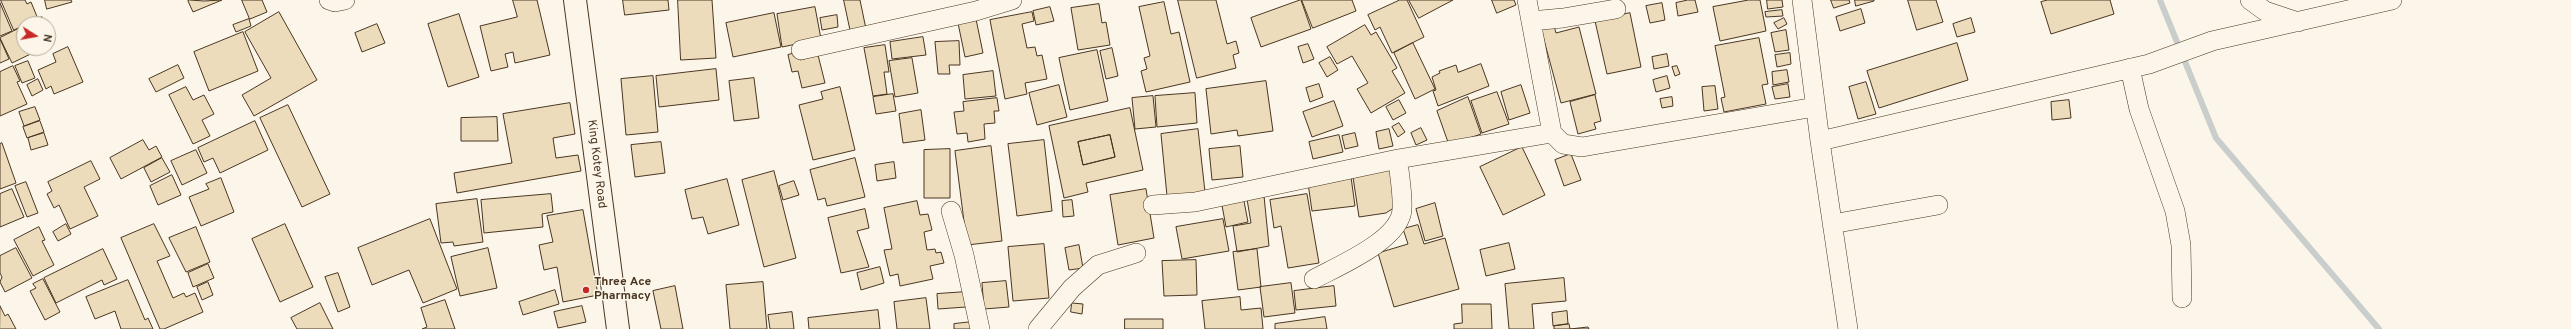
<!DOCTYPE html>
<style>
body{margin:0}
#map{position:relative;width:2571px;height:329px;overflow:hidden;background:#fbf6e9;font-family:Overpass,sans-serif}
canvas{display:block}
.north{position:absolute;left:16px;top:16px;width:40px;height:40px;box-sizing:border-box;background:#fbf6e9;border:1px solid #b4a999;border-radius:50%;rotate:101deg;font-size:11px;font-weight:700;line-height:16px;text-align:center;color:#4a3520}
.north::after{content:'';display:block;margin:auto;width:14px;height:18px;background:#c62828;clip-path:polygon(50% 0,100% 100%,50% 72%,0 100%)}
</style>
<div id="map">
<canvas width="2571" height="329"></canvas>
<div class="north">N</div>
</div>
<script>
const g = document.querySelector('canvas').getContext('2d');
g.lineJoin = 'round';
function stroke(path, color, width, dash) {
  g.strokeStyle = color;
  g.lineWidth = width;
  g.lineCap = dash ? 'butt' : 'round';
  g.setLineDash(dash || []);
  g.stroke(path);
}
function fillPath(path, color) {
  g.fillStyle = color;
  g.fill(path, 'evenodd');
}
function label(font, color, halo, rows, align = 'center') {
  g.font = font + ' Overpass,sans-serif';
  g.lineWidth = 3;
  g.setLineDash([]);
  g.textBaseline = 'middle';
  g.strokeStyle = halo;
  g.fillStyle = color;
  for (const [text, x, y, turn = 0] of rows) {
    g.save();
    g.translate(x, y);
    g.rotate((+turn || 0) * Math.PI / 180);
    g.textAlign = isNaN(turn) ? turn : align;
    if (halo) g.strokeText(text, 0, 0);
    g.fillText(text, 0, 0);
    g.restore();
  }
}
const stream = new Path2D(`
 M 2160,0 L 2216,138 L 2379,329`);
const building = new Path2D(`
 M 1,0 L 25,0 L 27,4 L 31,2 L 38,19 L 14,30 Z
 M 45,0 L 71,0 L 72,2 L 47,9 Z
 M 190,0 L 204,1 L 222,0 L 193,12 L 188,1 Z
 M 242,0 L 262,0 L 267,12 L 250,19 Z
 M 513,0 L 537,0 L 550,55 L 515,63 L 513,52 L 505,54 L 508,67 L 491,71 L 480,26 L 517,17 Z
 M 623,0 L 668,0 L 669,10 L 625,15 Z
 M 678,0 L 712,0 L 716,58 L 681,60 Z
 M 844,0 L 860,0 L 866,29 L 851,33 Z
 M 1178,0 L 1216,0 L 1227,44 L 1236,41 L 1239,53 L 1233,55 L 1236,68 L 1197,78 Z
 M 1301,0 L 1311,29 L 1261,47 L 1251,18 Z
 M 1302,0 L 1352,0 L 1356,11 L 1313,28 Z
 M 1400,0 L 1407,0 L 1424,37 L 1392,53 L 1380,27 L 1375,30 L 1368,15 Z
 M 1409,0 L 1453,0 L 1419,18 Z
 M 1492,0 L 1514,0 L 1516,5 L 1497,13 Z
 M 1688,0 L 1695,0 L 1698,12 L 1678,16 L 1676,3 Z
 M 1749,0 L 1760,0 L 1766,31 L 1720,41 L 1713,7 Z
 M 1767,0 L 1782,0 L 1783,7 L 1768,9 Z
 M 1831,0 L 1849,0 L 1850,3 L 1834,8 Z
 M 1855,0 L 1874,0 L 1874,1 L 1856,6 Z
 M 1908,0 L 1936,0 L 1943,22 L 1917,30 Z
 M 2048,0 L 2110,0 L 2114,14 L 2051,34 L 2041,2 Z
 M 1164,2 L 1171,34 L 1179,32 L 1190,82 L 1146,92 L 1141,71 L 1147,69 L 1144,58 L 1150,56 L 1139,7 Z
 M 0,3 L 12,31 L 0,36 Z
 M 1662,3 L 1665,20 L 1650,23 L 1646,6 Z
 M 1099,4 L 1102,23 L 1106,22 L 1110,45 L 1078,50 L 1071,8 Z
 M 815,7 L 821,39 L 782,47 L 777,14 Z
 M 1050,7 L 1054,21 L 1036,25 L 1033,11 Z
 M 1861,9 L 1865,23 L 1840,31 L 1836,17 Z
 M 1782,10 L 1783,16 L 1766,17 L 1765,12 Z
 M 279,12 L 317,80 L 254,116 L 242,95 L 271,78 L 245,32 Z
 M 1032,12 L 1034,21 L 1022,24 L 1027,48 L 1035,47 L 1037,56 L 1042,55 L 1047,79 L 1025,83 L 1027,94 L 1005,99 L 990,20 Z
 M 774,13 L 781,47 L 733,57 L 726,23 Z
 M 1630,13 L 1641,67 L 1607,74 L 1595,21 Z
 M 459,14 L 479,77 L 448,87 L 428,24 Z
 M 837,15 L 838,27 L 822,30 L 820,18 Z
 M 42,17 L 45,24 L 28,24 Z
 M 1784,18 L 1787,24 L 1778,29 L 1774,23 Z
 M 1971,18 L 1975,32 L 1957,37 L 1953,24 Z
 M 249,19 L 251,26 L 236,32 L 233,25 Z
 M 976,19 L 983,53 L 965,57 L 958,23 Z
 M 1553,22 L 1556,33 L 1579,27 L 1596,94 L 1561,103 L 1540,25 Z
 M 377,24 L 385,43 L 362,52 L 355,33 Z
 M 1365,25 L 1371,35 L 1376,32 L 1397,68 L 1392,71 L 1405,93 L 1371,113 L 1357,89 L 1368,83 L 1352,56 L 1337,64 L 1327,47 Z
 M 24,26 L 24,48 L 43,48 L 12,63 L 0,38 Z
 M 1786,30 L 1789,50 L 1775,52 L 1771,33 Z
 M 48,31 L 54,43 L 48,46 Z
 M 243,32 L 258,71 L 209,91 L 194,52 Z
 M 923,37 L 926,55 L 892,59 L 890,42 Z
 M 1759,38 L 1768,84 L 1762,85 L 1766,104 L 1724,112 L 1721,98 L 1725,97 L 1715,46 Z
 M 0,39 L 9,59 L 0,63 Z
 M 959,41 L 960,65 L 949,65 L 950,74 L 938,74 L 935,42 Z
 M 1413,43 L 1435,89 L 1415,99 L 1394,53 Z
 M 1957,43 L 1968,80 L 1879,108 L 1867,71 Z
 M 1308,44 L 1314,59 L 1303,63 L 1298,47 Z
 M 885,45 L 889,72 L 884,72 L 887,94 L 873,96 L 864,48 Z
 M 68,47 L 83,82 L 54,94 L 51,86 L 46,89 L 38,70 L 56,62 L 53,54 Z
 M 1112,48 L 1118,76 L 1106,79 L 1100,51 Z
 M 1097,50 L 1108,101 L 1070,110 L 1059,58 Z
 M 799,52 L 800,60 L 818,55 L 825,83 L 802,88 L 798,71 L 792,72 L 788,55 Z
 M 1790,53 L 1791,64 L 1777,67 L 1775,55 Z
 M 1667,54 L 1669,66 L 1654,69 L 1652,57 Z
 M 1330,57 L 1338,70 L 1327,77 L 1319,63 Z
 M 912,58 L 918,93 L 895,97 L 889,61 Z
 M 28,61 L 35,78 L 22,83 L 15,66 Z
 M 1481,64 L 1489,86 L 1438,106 L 1433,91 L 1436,90 L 1432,77 L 1440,73 L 1439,71 L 1456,65 L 1458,72 Z
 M 178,65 L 184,78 L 156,92 L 149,79 Z
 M 13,66 L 20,81 L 17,82 L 27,104 L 0,116 L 0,72 Z
 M 1677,66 L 1680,74 L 1675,76 L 1672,67 Z
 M 716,69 L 719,100 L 659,107 L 656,76 Z
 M 1787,70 L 1789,82 L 1773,85 L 1772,72 Z
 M 993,71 L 996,96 L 965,99 L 963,75 Z
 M 653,76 L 658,132 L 626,135 L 621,79 Z
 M 1667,76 L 1670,88 L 1656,92 L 1653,80 Z
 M 754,78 L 759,118 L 734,121 L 729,81 Z
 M 38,79 L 43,90 L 32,96 L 27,85 Z
 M 1266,81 L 1273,131 L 1238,136 L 1237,130 L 1211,134 L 1206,89 Z
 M 1866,82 L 1876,114 L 1858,119 L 1849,87 Z
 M 1319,84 L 1323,97 L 1310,102 L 1306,88 Z
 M 1788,84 L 1790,97 L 1775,99 L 1772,87 Z
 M 1059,85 L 1067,117 L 1037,125 L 1029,93 Z
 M 1521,85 L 1530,113 L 1509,120 L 1501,92 Z
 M 1715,86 L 1718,109 L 1704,111 L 1702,87 Z
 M 186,87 L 193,100 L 204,95 L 214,114 L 202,120 L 210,136 L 193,144 L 169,95 Z
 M 840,87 L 855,150 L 813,160 L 799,105 L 823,99 L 821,92 Z
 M 1497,92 L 1509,124 L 1482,133 L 1471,101 Z
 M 1195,93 L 1197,123 L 1157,127 L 1155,96 Z
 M 893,94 L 896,111 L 876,114 L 873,97 Z
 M 1595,95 L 1601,121 L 1594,123 L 1596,129 L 1578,134 L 1570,102 Z
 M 1153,96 L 1156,127 L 1135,129 L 1132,98 Z
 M 1468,97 L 1481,134 L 1449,145 L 1437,111 Z
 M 1672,97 L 1673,106 L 1662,108 L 1660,99 Z
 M 997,98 L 999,111 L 994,111 L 995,123 L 984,124 L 985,139 L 968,142 L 967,133 L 957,134 L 954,112 L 964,111 L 963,102 Z
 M 1399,100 L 1406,113 L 1393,120 L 1386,107 Z
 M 2069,100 L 2071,118 L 2052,120 L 2051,102 Z
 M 1334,101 L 1343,126 L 1312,137 L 1303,112 Z
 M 570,103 L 575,134 L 553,138 L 556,158 L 578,155 L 581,171 L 457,193 L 454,173 L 512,163 L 503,114 Z
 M 288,105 L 330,194 L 302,207 L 260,118 Z
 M 35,107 L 40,120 L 24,126 L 19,112 Z
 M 1130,108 L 1143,170 L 1086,183 L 1088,192 L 1064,198 L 1049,126 ZM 1110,135 L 1115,157 L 1083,165 L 1078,142 Z
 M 921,110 L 925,140 L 903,143 L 899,114 Z
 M 497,117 L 498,141 L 461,141 L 461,118 Z
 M 40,121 L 44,132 L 27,138 L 23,127 Z
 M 255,121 L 268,150 L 220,173 L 213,158 L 204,162 L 198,148 Z
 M 1399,123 L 1405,132 L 1398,137 L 1392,127 Z
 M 1421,128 L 1427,140 L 1416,145 L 1411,133 Z
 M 1198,129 L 1205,192 L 1167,196 L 1161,134 Z
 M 1389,129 L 1393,146 L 1379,149 L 1376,132 Z
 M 44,133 L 48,145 L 31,150 L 28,138 Z
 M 1355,133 L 1358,146 L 1345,149 L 1342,136 Z
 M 1110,135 L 1115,157 L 1083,165 L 1078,142 Z
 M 1339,135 L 1343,152 L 1313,159 L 1309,142 Z
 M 143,140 L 149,150 L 156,146 L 162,157 L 121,179 L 110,158 Z
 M 1044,140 L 1052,211 L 1017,216 L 1008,144 Z
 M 661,142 L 665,173 L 635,177 L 631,145 Z
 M 2,143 L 16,183 L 0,189 L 0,144 Z
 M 991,146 L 1002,241 L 967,245 L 955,151 Z
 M 1240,146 L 1243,177 L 1212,180 L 1209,149 Z
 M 1522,147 L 1545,195 L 1503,215 L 1480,167 Z
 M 950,149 L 950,198 L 924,198 L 924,150 Z
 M 196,150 L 207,173 L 182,185 L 171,161 Z
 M 1571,154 L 1581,180 L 1564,186 L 1555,160 Z
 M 162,158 L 170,172 L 151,182 L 144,168 Z
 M 855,158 L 865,197 L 827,206 L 825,198 L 818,200 L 810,170 Z
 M 91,161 L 100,179 L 84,187 L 98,216 L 70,229 L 59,205 L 54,208 L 47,194 L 52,191 L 48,182 Z
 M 894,162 L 896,178 L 877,181 L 875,165 Z
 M 1393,168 L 1398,205 L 1386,213 L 1359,217 L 1353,177 Z
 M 774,171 L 796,258 L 764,267 L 742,180 Z
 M 172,175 L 181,195 L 158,205 L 150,186 Z
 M 1351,177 L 1355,206 L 1312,211 L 1308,183 Z
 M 221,178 L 234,212 L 201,226 L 189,197 L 209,189 L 206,184 Z
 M 727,179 L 739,225 L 708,234 L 703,217 L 692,219 L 685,190 Z
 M 794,181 L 799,195 L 783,200 L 779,186 Z
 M 26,182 L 38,213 L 27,217 L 15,186 Z
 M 12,189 L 24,217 L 0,227 L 0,194 Z
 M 1146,189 L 1154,238 L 1118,245 L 1110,195 Z
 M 551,194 L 553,212 L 542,214 L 543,227 L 484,233 L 481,200 Z
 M 1307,194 L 1319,263 L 1288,268 L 1281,226 L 1274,228 L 1270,200 Z
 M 1243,196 L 1248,222 L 1226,227 L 1221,200 Z
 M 1264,196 L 1269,246 L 1237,252 L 1233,226 L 1251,223 L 1247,199 Z
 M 477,199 L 483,242 L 454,246 L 453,242 L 441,243 L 436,204 Z
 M 1072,200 L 1074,216 L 1063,217 L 1062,201 Z
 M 917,201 L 920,215 L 928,214 L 932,230 L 924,232 L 927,250 L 935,249 L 936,253 L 941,252 L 944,263 L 930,266 L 933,279 L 900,286 L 898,274 L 890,276 L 884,250 L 892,249 L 884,208 Z
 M 1435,203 L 1443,236 L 1425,241 L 1416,209 Z
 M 865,209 L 869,228 L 857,231 L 869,267 L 841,273 L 828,218 Z
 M 583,210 L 598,295 L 563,302 L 557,267 L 544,270 L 539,245 L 553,242 L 547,216 Z
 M 430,219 L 457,289 L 423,303 L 409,270 L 372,285 L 358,248 Z
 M 1223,219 L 1229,251 L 1182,259 L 1176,227 Z
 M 66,224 L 71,234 L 58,241 L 53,232 Z
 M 154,224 L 170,256 L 157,261 L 173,298 L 184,293 L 186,297 L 195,293 L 203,312 L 164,329 L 160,329 L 121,238 Z
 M 285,224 L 313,287 L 280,302 L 252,239 Z
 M 1418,225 L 1424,244 L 1445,238 L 1459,289 L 1394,307 L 1378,253 L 1408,244 L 1403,229 Z
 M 39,227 L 45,240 L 42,241 L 54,265 L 33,276 L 14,240 Z
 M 196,227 L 210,262 L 186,272 L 169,238 Z
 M 1509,243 L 1515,269 L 1486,276 L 1480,250 Z
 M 1044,244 L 1049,298 L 1013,301 L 1008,247 Z
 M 1079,245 L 1083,268 L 1069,270 L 1065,248 Z
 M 16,248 L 32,278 L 5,292 L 0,282 L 2,277 L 0,273 L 0,256 Z
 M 488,248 L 497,288 L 460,296 L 451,257 Z
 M 103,249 L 117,279 L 104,285 L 102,280 L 56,303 L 44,278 Z
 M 1257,249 L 1261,287 L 1238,290 L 1233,252 Z
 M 1196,260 L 1197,295 L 1164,296 L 1162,261 Z
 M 208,264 L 214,278 L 193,287 L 188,273 Z
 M 880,267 L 884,283 L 861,290 L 857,273 Z
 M 338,273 L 350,307 L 338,312 L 325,277 Z
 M 1564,278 L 1566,301 L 1532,304 L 1534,329 L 1509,329 L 1505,284 Z
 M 43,279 L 60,312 L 45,320 L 30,291 L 36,288 L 33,284 Z
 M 128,280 L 145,320 L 148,318 L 153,329 L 121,329 L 115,311 L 95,319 L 86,297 Z
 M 1006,281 L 1009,307 L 984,309 L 982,283 Z
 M 208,282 L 213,295 L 202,300 L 197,287 Z
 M 763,282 L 767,329 L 730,329 L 726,285 Z
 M 1291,283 L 1295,313 L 1264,317 L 1260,287 Z
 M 675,286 L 683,329 L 661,329 L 653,291 Z
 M 1334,286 L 1336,306 L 1296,310 L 1294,291 Z
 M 555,290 L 559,304 L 523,315 L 519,302 Z
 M 966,292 L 966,307 L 938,309 L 937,294 Z
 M 1240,297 L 1241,310 L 1261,308 L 1263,329 L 1205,329 L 1202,301 Z
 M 926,298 L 930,329 L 897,329 L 894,302 Z
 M 445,300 L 455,329 L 422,329 L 427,327 L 421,308 Z
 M 320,303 L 333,329 L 297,329 L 291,318 Z
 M 1072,303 L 1083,304 L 1082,314 L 1071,312 Z
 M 1462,304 L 1491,304 L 1492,329 L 1454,329 L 1454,324 L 1462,323 Z
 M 0,306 L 5,316 L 8,314 L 16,329 L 0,329 Z
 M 582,306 L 586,322 L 558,328 L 554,312 Z
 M 878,310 L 880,329 L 809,329 L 808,318 Z
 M 1567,311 L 1568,324 L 1553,326 L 1552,313 Z
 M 792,312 L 794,329 L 770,329 L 768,315 Z
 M 1325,317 L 1327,329 L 1275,329 L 1275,324 Z
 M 1125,319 L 1163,319 L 1163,329 L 1125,329 Z
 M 972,322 L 972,329 L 954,329 L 954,324 Z
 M 1569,324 L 1570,329 L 1588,327 L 1589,329 L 1554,329 L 1554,326 Z`);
const street = new Path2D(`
 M 329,0 L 335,2 L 345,0
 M 1527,0 L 1552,133
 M 1802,0 L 1820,141 L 1848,329
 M 2250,0 L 2265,11 L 2298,22
 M 1531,21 L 1563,18 L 1616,9
 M 801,50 L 976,11 L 1012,0
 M 2130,68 L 2139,109 L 2175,211 L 2181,245 L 2182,298
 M 1820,141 L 2149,64 L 2212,41 L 2392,0
 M 1153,205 L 1195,202 L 1398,159 L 1552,133 L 1563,144 L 1582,147 L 1815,107
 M 951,211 L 964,255 L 980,329
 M 1832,224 L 1938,205
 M 1314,279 C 1338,266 1401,240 1402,209 C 1403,193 1399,175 1398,159
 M 1038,329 L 1072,288 L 1098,265 L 1136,253`);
const secondary = new Path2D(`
 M 575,0 L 618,329`);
const markers = [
 [586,290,4,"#c62828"]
];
const streetNames = [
 ["King Kotey Road",596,164,83]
];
const poiNames = [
 ["Three Ace",594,283],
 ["Pharmacy",594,297]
];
stroke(stream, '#c9cecd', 6);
fillPath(building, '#ecdcbc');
stroke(building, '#4a3520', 1);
stroke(street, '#4a3520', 20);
stroke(secondary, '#4a3520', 24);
stroke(street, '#fbf6e9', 19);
stroke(secondary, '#fbf6e9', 22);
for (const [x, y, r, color] of markers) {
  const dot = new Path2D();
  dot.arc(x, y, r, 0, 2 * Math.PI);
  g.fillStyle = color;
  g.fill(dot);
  stroke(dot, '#fbf6e9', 1.5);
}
label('12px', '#4a3520', '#fbf6e9', streetNames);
label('bold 12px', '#4a3520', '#fbf6e9', poiNames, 'left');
</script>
